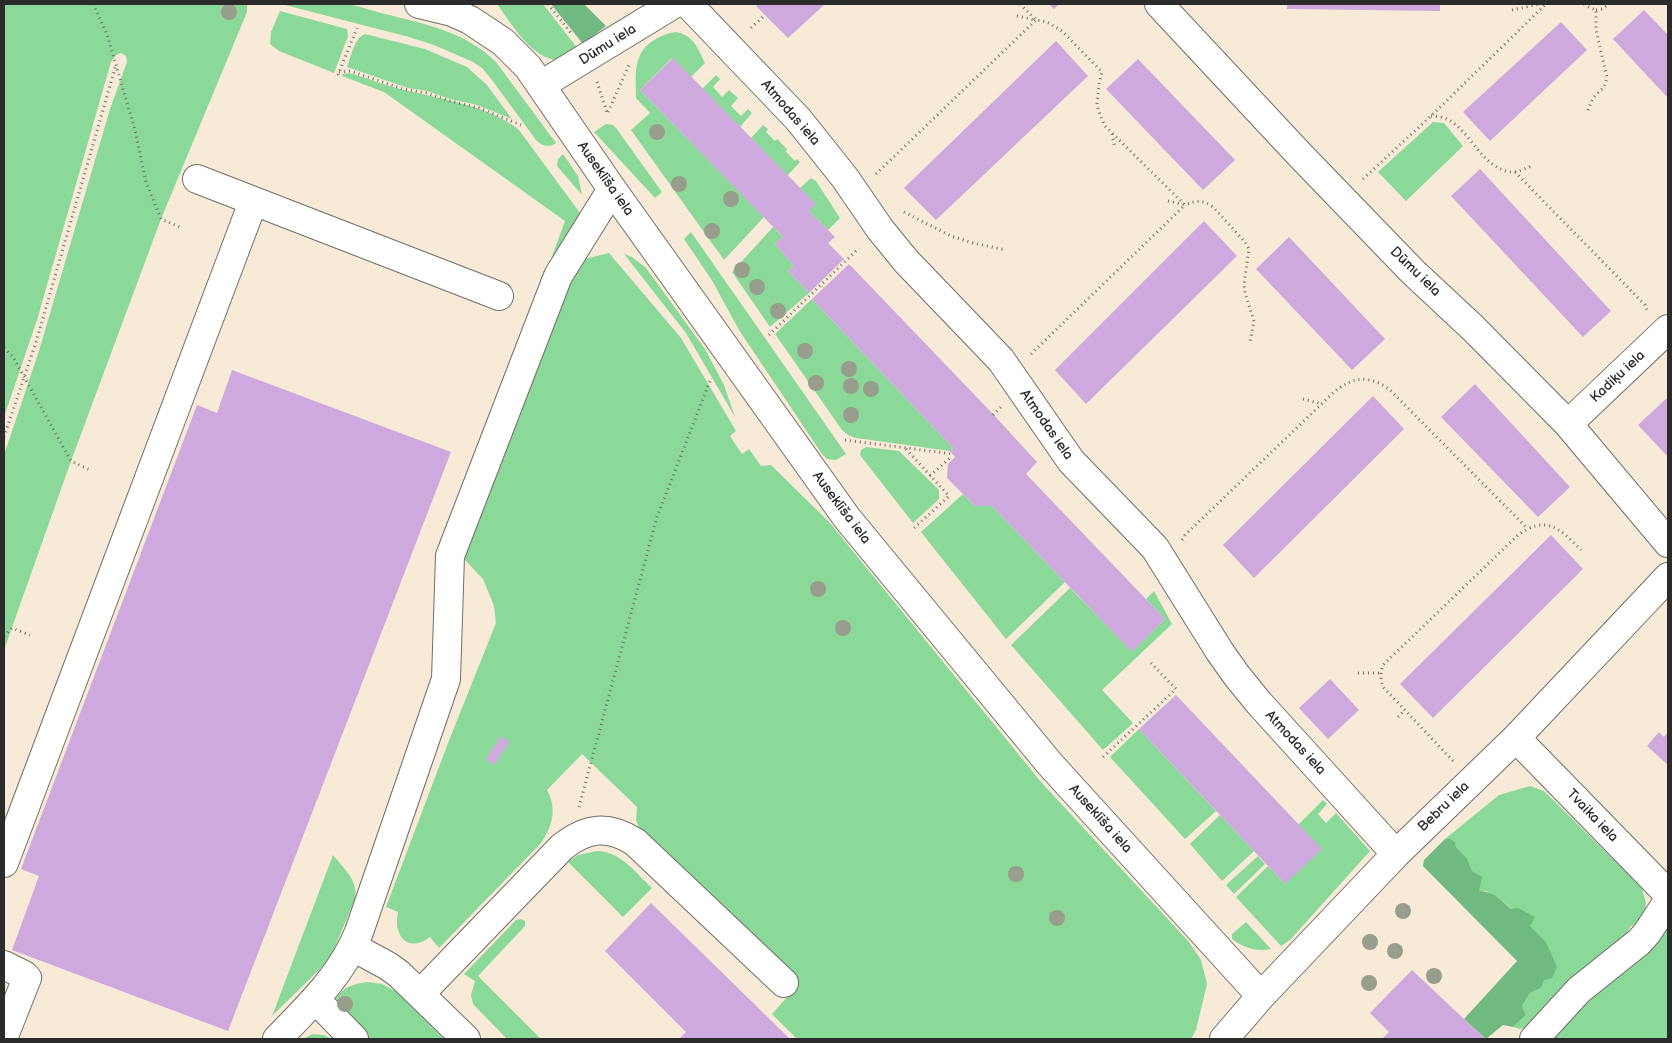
<!DOCTYPE html>
<meta charset="utf-8">
<style>
body{margin:0}
#map{position:relative;width:1672px;height:1043px;overflow:hidden;background:#f7ead7;font-family:"Balsamiq Sans",sans-serif}
canvas{display:block}
.frame{position:absolute;inset:0;border:5px solid #2b2b2b;pointer-events:none}
</style>
<div id="map">
<canvas width="1672" height="1043"></canvas>
<div class="frame"></div>
</div>
<script>
const g = document.querySelector('canvas').getContext('2d');
g.lineJoin = 'round';
function fillPath(path, color) {
  g.fillStyle = color;
  g.fill(path, 'evenodd');
}
function stroke(path, color, width, dash) {
  g.strokeStyle = color;
  g.lineWidth = width;
  g.lineCap = dash ? 'butt' : 'round';
  g.setLineDash(dash || []);
  g.stroke(path);
}
function label(font, color, halo, rows, align = 'center') {
  g.font = font + ' "Balsamiq Sans",sans-serif';
  g.lineWidth = 4;
  g.setLineDash([]);
  g.textBaseline = 'middle';
  g.strokeStyle = halo;
  g.fillStyle = color;
  for (const [text, x, y, turn = 0] of rows) {
    g.save();
    g.translate(x, y);
    g.rotate((+turn || 0) * Math.PI / 180);
    g.textAlign = isNaN(turn) ? turn : align;
    if (halo) g.strokeText(text, 0, 0);
    g.fillText(text, 0, 0);
    g.restore();
  }
}
const green = new Path2D(`
 M 4,4 L 247,4 L 247,12 L 161,219 L 71,461 L 4,650 L 4,455 L 39,351 L 110,109 L 127,62 L 126,56 L 121,53 L 116,55 L 111,62 L 37,320 L 4,417 Z
 M 287,4 C 306,4 326,2 345,4 C 358,5 372,11 385,14 C 425,24 466,32 496,62 L 556,143 C 548,148 542,146 536,140 L 492,80 L 482,68 L 473,62 L 434,45 L 409,37 L 285,5 Z
 M 497,4 L 543,4 L 582,54 C 575,56 566,60 559,60 C 533,61 510,22 497,4 Z
 M 280,11 L 347,29 L 348,36 L 334,73 L 279,51 L 270,44 L 271,32 Z
 M 676,32 C 693,35 698,48 705,63 L 691,77 L 672,58 L 640,90 L 764,217 L 724,260 L 631,130 L 650,113 L 636,98 C 636,75 632,54 654,40 C 661,36 667,33 676,32 Z
 M 365,34 L 425,49 L 467,67 L 487,85 L 512,119 L 477,105 L 450,99 L 427,91 L 408,88 L 347,67 C 351,57 354,38 365,34 Z
 M 349,73 C 368,78 386,86 404,90 C 438,98 493,107 519,130 L 580,213 L 575,225 L 554,261 L 551,259 L 565,221 L 384,92 L 342,76 L 343,74 Z
 M 716,75 L 720,79 L 713,87 L 722,97 L 729,90 L 738,98 L 731,106 L 741,116 L 748,109 L 752,113 L 740,127 L 702,89 Z
 M 1433,122 L 1444,123 L 1463,146 L 1406,201 L 1378,172 Z
 M 606,124 L 613,125 L 616,128 L 662,192 L 655,198 L 594,132 Z
 M 763,125 L 768,129 L 766,132 L 775,141 L 777,139 L 787,149 L 786,152 L 795,161 L 797,159 L 800,162 L 787,176 L 751,138 Z
 M 563,154 L 578,176 L 582,195 L 557,166 L 558,159 Z
 M 811,178 L 816,181 L 840,218 L 828,230 L 809,211 L 800,188 Z
 M 773,227 L 783,237 L 775,244 L 794,266 L 788,271 L 809,293 L 770,327 L 732,272 Z
 M 691,232 L 846,454 L 836,460 L 827,459 L 822,454 L 739,330 L 713,282 L 684,239 Z
 M 609,253 L 681,338 L 736,431 L 730,436 L 742,454 L 749,449 L 761,466 L 771,465 L 830,523 L 1041,782 L 1189,942 L 1201,960 L 1207,984 L 1196,1030 L 1191,1039 L 797,1039 L 772,1014 L 796,987 L 640,830 L 636,820 L 637,807 L 582,754 L 547,790 C 557,808 553,826 541,843 L 439,948 L 430,937 C 407,954 393,935 398,912 L 386,907 L 448,743 L 496,623 L 494,606 L 483,579 L 465,560 L 463,543 L 556,291 L 584,259 Z
 M 624,254 L 632,257 L 646,268 L 705,349 L 724,385 L 735,417 L 686,333 Z
 M 812,299 L 953,448 L 950,451 L 856,438 L 848,435 L 842,430 L 775,334 Z
 M 866,447 L 899,451 L 939,490 L 939,499 L 913,523 L 860,455 L 861,450 Z
 M 963,494 L 975,506 L 992,506 L 1065,582 L 1006,639 L 921,532 Z
 M 1070,588 L 1132,651 L 1165,619 L 1146,599 L 1154,591 L 1172,624 L 1102,690 L 1133,723 L 1103,750 L 1011,645 Z
 M 1139,729 L 1216,811 L 1185,839 L 1110,757 Z
 M 1530,786 L 1544,791 L 1642,888 L 1646,903 L 1644,920 L 1631,926 L 1622,941 L 1529,1026 L 1520,1029 L 1513,1027 L 1526,1015 L 1522,1006 L 1530,993 L 1541,988 L 1550,953 L 1546,942 L 1503,901 L 1486,891 L 1479,892 L 1467,858 L 1456,847 L 1451,839 L 1445,839 L 1499,795 Z
 M 1323,800 L 1327,804 L 1318,814 L 1326,823 L 1336,813 L 1370,851 L 1290,940 L 1281,946 L 1236,897 L 1268,866 L 1285,884 L 1298,825 Z
 M 1220,815 L 1254,851 L 1222,881 L 1190,844 Z
 M 597,851 C 620,851 636,873 652,888 L 623,917 L 568,862 L 578,855 Z
 M 333,855 C 343,868 359,880 355,899 L 330,959 L 272,1016 Z
 M 1258,856 L 1265,864 L 1234,894 L 1226,885 Z
 M 521,919 L 525,921 L 525,926 L 478,976 L 541,1039 L 507,1039 L 473,1004 L 471,995 L 475,981 L 464,974 L 516,920 Z
 M 1246,922 L 1271,949 C 1256,952 1244,948 1232,939 L 1232,934 Z
 M 1668,924 L 1668,1039 L 1548,1039 L 1583,998 Z
 M 368,982 L 382,984 L 397,992 L 444,1039 L 369,1039 L 338,1005 L 336,998 C 343,987 356,983 368,982 Z
 M 312,1034 L 324,1035 L 331,1039 L 303,1039 Z`);
const forest = new Path2D(`
 M 551,4 L 584,4 L 606,26 L 583,44 Z
 M 1445,839 L 1451,839 L 1455,843 L 1456,847 L 1467,858 L 1472,871 L 1482,877 L 1479,891 C 1492,891 1502,900 1511,909 L 1518,908 L 1535,917 L 1530,926 L 1546,942 L 1557,967 L 1552,978 L 1544,980 L 1541,988 L 1530,993 L 1522,1006 L 1526,1015 L 1513,1027 L 1503,1025 L 1486,1039 L 1464,1019 L 1517,961 L 1423,866 L 1424,860 Z`);
const building = new Path2D(`
 M 759,4 L 825,4 L 788,38 L 756,6 Z
 M 1049,4 L 1059,4 L 1054,9 Z
 M 1287,4 L 1440,4 L 1440,11 L 1287,9 Z
 M 1644,10 L 1668,35 L 1668,98 L 1613,39 Z
 M 1561,22 L 1587,50 L 1490,141 L 1463,112 Z
 M 1056,41 L 1088,76 L 936,220 L 904,188 Z
 M 673,58 L 816,204 L 809,211 L 835,237 L 828,243 L 844,259 L 809,293 L 788,271 L 794,266 L 775,244 L 783,237 L 640,90 Z
 M 1138,59 L 1235,160 L 1203,190 L 1106,89 Z
 M 1480,169 L 1611,311 L 1583,337 L 1451,196 Z
 M 1204,221 L 1237,256 L 1086,404 L 1055,370 Z
 M 1289,237 L 1385,339 L 1352,370 L 1256,269 Z
 M 849,264 L 991,412 L 1037,462 L 1026,474 L 1165,619 L 1132,652 L 992,506 L 975,506 L 947,478 L 948,464 L 955,457 L 950,451 L 953,448 L 812,299 Z
 M 232,370 L 451,452 L 228,1031 L 12,950 L 39,876 L 21,869 L 197,405 L 217,413 Z
 M 1475,384 L 1570,487 L 1538,517 L 1441,417 Z
 M 1373,396 L 1404,429 L 1254,578 L 1223,545 Z
 M 1668,397 L 1668,457 L 1638,425 Z
 M 1551,535 L 1583,569 L 1433,718 L 1400,684 Z
 M 1330,679 L 1359,710 L 1328,739 L 1299,708 Z
 M 1176,695 L 1322,849 L 1285,884 L 1139,729 Z
 M 1659,732 L 1664,737 L 1668,732 L 1668,765 L 1647,746 Z
 M 501,736 L 510,742 L 494,765 L 486,759 Z
 M 651,903 L 790,1039 L 679,1039 L 686,1032 L 605,951 Z
 M 1412,970 L 1464,1019 L 1486,1039 L 1382,1039 L 1389,1032 L 1370,1013 Z`);
const path = new Path2D(`
 M 93,4 L 107,34 L 135,130 L 146,182 L 161,219 L 180,227
 M 548,4 L 571,33
 M 1020,4 L 1036,20 L 1047,22 L 1062,31 L 1102,72 L 1099,83 L 1097,104 L 1100,115 L 1105,126 L 1185,205 C 1197,200 1203,200 1213,207 L 1245,242 L 1249,249 L 1244,284 L 1245,293 L 1254,321 L 1250,342
 M 1584,4 L 1590,8 L 1596,10 L 1596,30 L 1607,78 L 1604,87 L 1593,98 L 1587,112
 M 1512,10 L 1540,4
 M 1596,10 L 1602,9 L 1609,4
 M 1017,16 L 1035,20
 M 751,28 L 765,15
 M 339,72 L 350,71 L 403,89 L 426,93 L 450,101 L 479,108 L 521,125
 M 338,75 L 357,28
 M 597,82 L 607,112
 M 608,112 L 629,65
 M 1431,116 C 1436,116 1442,117 1447,119 C 1470,130 1480,166 1510,172 C 1517,173 1526,168 1532,166
 M 1112,134 L 1115,148
 M 1515,172 L 1645,305 L 1647,310
 M 876,174 L 1036,20
 M 1363,179 L 1431,116 L 1546,4
 M 1168,201 L 1185,205
 M 904,212 L 951,236 L 973,243 L 1006,250
 M 769,335 L 859,248
 M 4,348 L 13,357 L 71,461 L 90,470
 M 1031,354 L 1185,205
 M 1303,399 L 1322,404
 M 993,415 L 1001,407
 M 4,437 L 36,342 L 116,65
 M 845,440 L 953,454
 M 906,449 L 949,496 L 913,529
 M 930,476 L 952,456
 M 1182,540 L 1185,535 L 1332,394 C 1351,377 1367,374 1389,389 L 1527,528
 M 4,636 L 12,628 L 30,635
 M 1358,673 L 1380,673
 M 1398,717 L 1405,710
 M 1103,757 L 1176,689 L 1151,663
 M 1453,761 L 1384,688 C 1380,680 1380,674 1383,665 L 1517,536 C 1546,514 1559,528 1581,550
 M 579,807 L 657,517 L 710,381`);
const minor = new Path2D(`
 M 419,4 L 452,12 L 470,20 L 503,42 L 528,67 L 612,189 L 847,518 L 1049,763 L 1261,996
 M 688,4 L 798,119 L 845,178 L 880,229 L 906,261 L 1001,360 L 1071,461 L 1155,548 L 1220,652 L 1237,676 L 1259,703 L 1396,854
 M 1159,4 L 1300,155 L 1413,272 L 1473,328 L 1568,424 L 1668,543
 M 541,85 L 674,4
 M 197,179 L 499,296
 M 1568,424 L 1668,329
 M 1516,738 L 1668,894
 M 4,863 L 253,202
 M 353,947 L 388,966 L 399,974 L 466,1039
 M 4,965 L 24,975 L 27,978 L 4,1036
 M 420,994 L 562,847 C 587,827 608,825 635,842 L 784,983
 M 315,999 L 354,1039
 M 277,1039 C 309,1006 342,975 359,932 L 446,679 L 450,556 L 558,276 L 612,189
 M 1224,1039 L 1261,996 L 1396,854 L 1516,738 L 1668,577
 M 1534,1039 L 1579,990 L 1639,942 L 1647,933 L 1668,901`);
const trees = [
 [229,12],
 [657,132],
 [679,184],
 [731,199],
 [712,231],
 [742,270],
 [757,287],
 [778,311],
 [805,351],
 [849,369],
 [816,383],
 [851,386],
 [871,389],
 [851,415],
 [818,589],
 [843,628],
 [1016,874],
 [1403,911],
 [1057,918],
 [1370,942],
 [1395,951],
 [1434,976],
 [1369,983],
 [345,1004]
];
const streetNames = [
 ["Dūmu iela",608,45,-32],
 ["Atmodas iela",790,113,49],
 ["Auseklīša iela",605,179,55],
 ["Dūmu iela",1415,272,44],
 ["Kadiķu iela",1618,377,-43],
 ["Atmodas iela",1046,425,55],
 ["Auseklīša iela",841,508,53],
 ["Atmodas iela",1295,743,47],
 ["Bebru iela",1444,807,-44],
 ["Tvaika iela",1592,816,46],
 ["Auseklīša iela",1100,819,48]
];
fillPath(green, '#8bd998');
fillPath(forest, '#70b980');
fillPath(building, '#cea9dd');
stroke(minor, '#726e67', 30);
stroke(path, '#726e67', 3, [1, 4]);
stroke(minor, '#fff', 28);
g.fillStyle = '#979e8b';
for (const [x, y] of trees) {
  g.beginPath();
  g.arc(x, y, 8, 0, 2 * Math.PI);
  g.fill();
}
label('14px', '#2b2b2b', '#fff', streetNames);
</script>
